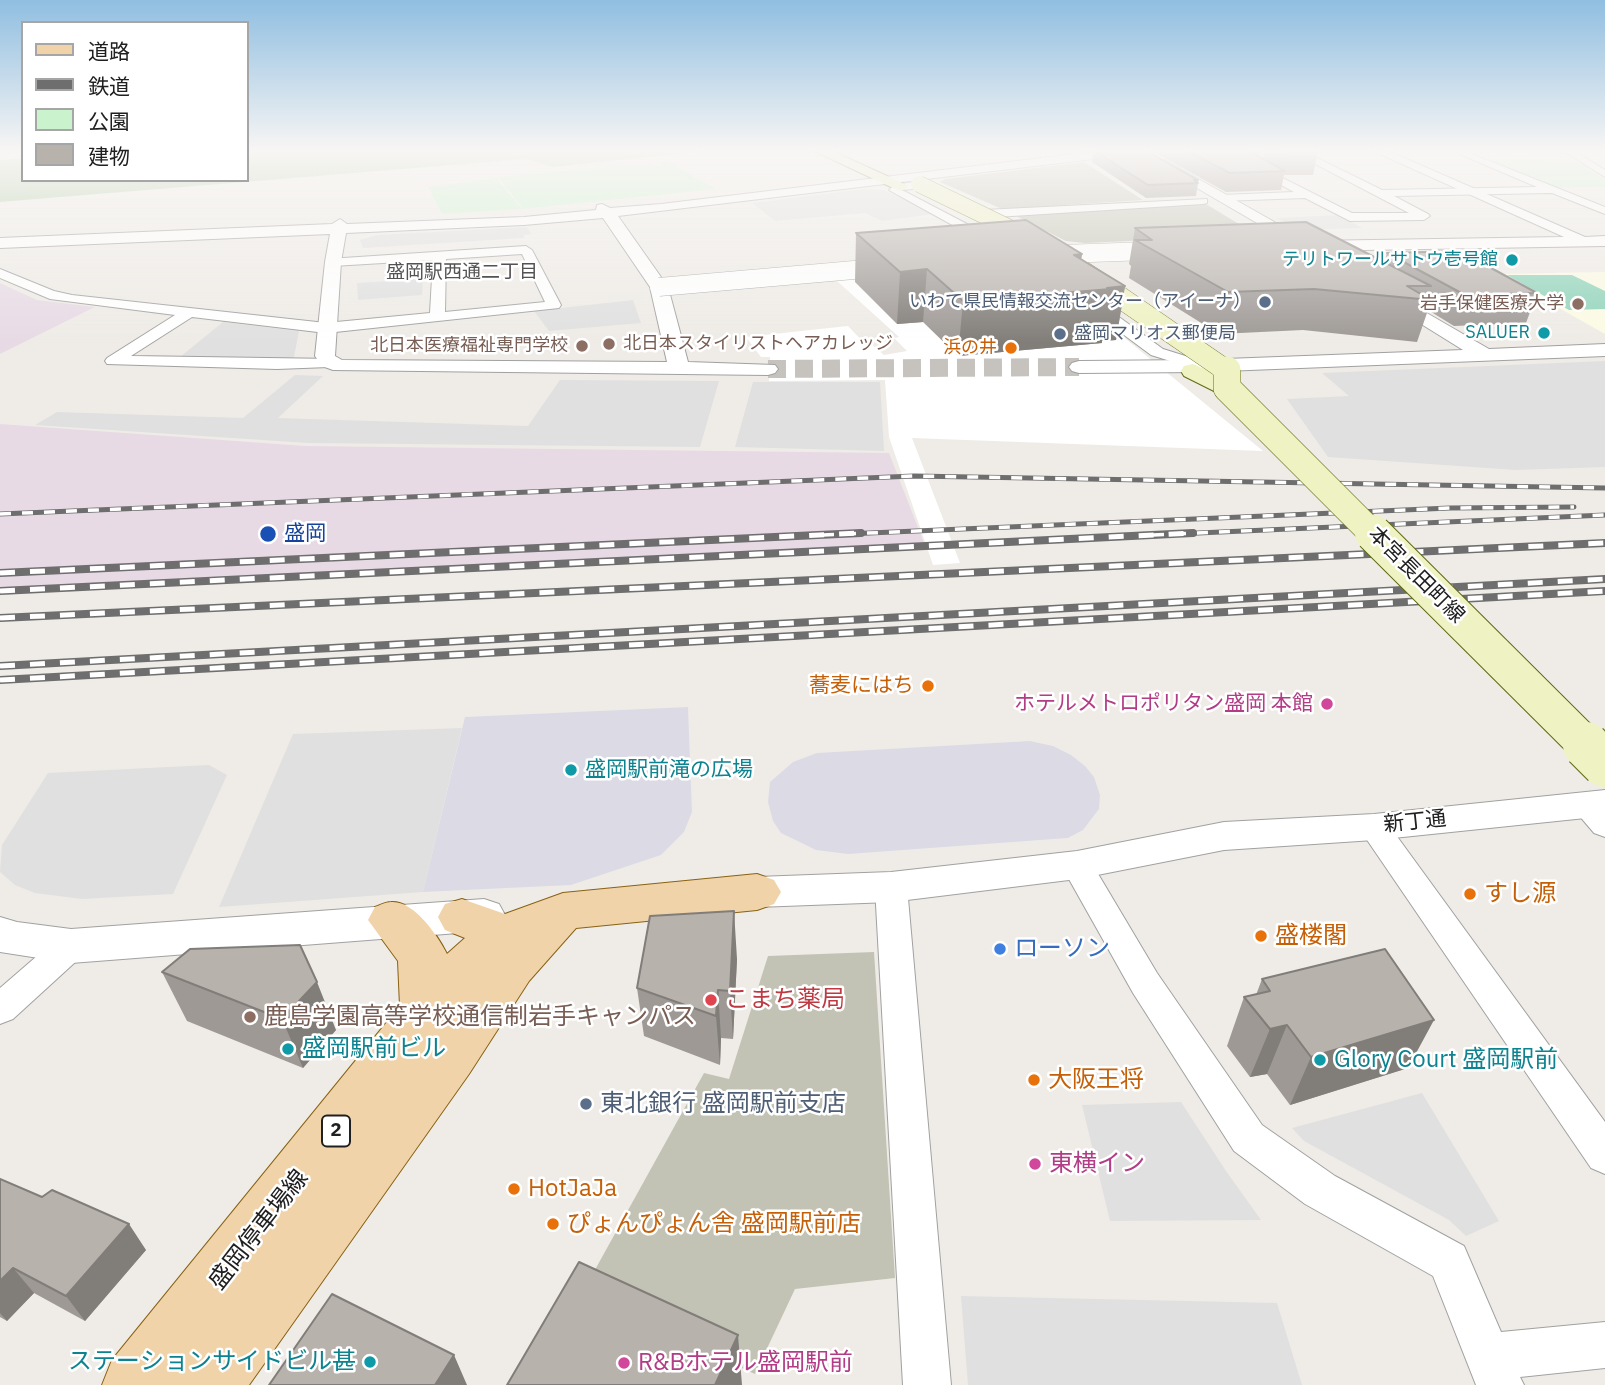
<!DOCTYPE html>
<meta charset="utf-8">
<style>
body{margin:0}
#map{position:relative;width:1605px;height:1385px;overflow:hidden;background:#efece7;font-family:"IBM Plex Sans","Noto Sans JP",sans-serif}
canvas{display:block}
.legend{position:absolute;left:21px;top:21px;width:228px;height:161px;box-sizing:border-box;background:#fff;border:2px solid #a6a6a6;margin:0;padding:9px 12px;list-style:none;font-size:21px;color:#202020}
.legend li{display:flex;align-items:center;gap:14px;height:35px}
.legend b{width:35px;border:2px solid #a6a6a6}
</style>
<div id="map">
<canvas width="1605" height="1385"></canvas>
<ul class="legend">
<li><b style="height:9px;background:#f1d3aa"></b>道路</li>
<li><b style="height:9px;background:#6e6e6e"></b>鉄道</li>
<li><b style="height:19px;background:#caf3cd"></b>公園</li>
<li><b style="height:19px;background:#b8b2ad"></b>建物</li>
</ul>
</div>
<script>
const g = document.querySelector('canvas').getContext('2d');
g.lineJoin = 'round';
function fillPath(path, color) {
  g.fillStyle = color;
  g.fill(path, 'evenodd');
}
function stroke(path, color, width, dash) {
  g.strokeStyle = color;
  g.lineWidth = width;
  g.lineCap = dash ? 'butt' : 'round';
  g.setLineDash(dash || []);
  g.stroke(path);
}
function label(font, color, halo, rows, align = 'center') {
  g.font = font + ' "IBM Plex Sans","Noto Sans JP",sans-serif';
  g.lineWidth = 5;
  g.setLineDash([]);
  g.textBaseline = 'middle';
  g.strokeStyle = halo;
  g.fillStyle = color;
  for (const [text, x, y, turn = 0] of rows) {
    g.save();
    g.translate(x, y);
    g.rotate((+turn || 0) * Math.PI / 180);
    g.textAlign = isNaN(turn) ? turn : align;
    if (halo) g.strokeText(text, 0, 0);
    g.fillText(text, 0, 0);
    g.restore();
  }
}
const industrial = new Path2D(`
 M 0,283 L 37,300 L 95,307 L 0,354 Z
 M 0,424 L 305,446 L 889,453 L 926,548 L 0,593 Z`);
const education = new Path2D(`
 M 1605,272 L 1605,334 L 1499,274 Z`);
const construction = new Path2D(`
 M 1084,162 L 1143,200 L 1002,209 L 940,182 L 945,179 Z
 M 1179,204 L 1206,204 L 1257,235 L 1085,243 L 1066,241 L 1012,214 Z
 M 874,952 L 895,1278 L 795,1289 L 755,1374 L 581,1295 L 704,1073 L 729,1079 L 768,956 Z`);
const forest = new Path2D(`
 M 247,150 L 714,150 L 553,167 L 526,159 L 0,202 L 0,160 L 23,158 L 23,180 L 247,180 Z`);
const park = new Path2D(`
 M 1519,159 L 1578,162 L 1605,180 L 1605,187 L 1555,188 L 1489,161 Z
 M 667,161 L 716,189 L 523,209 L 498,177 L 637,164 L 663,166 L 659,162 Z
 M 496,178 L 522,209 L 442,214 L 428,187 Z`);
const pitch = new Path2D(`
 M 1507,275 L 1572,275 L 1605,291 L 1605,309 L 1569,310 Z`);
const parking = new Path2D(`
 M 863,189 L 884,190 L 934,214 L 882,221 L 865,213 L 775,221 L 752,203 Z
 M 1339,215 L 1362,228 L 1299,230 L 1276,218 Z
 M 527,227 L 531,234 L 524,235 L 524,238 L 363,248 L 360,240 L 377,235 Z
 M 423,279 L 422,295 L 358,300 L 357,283 Z
 M 633,300 L 641,323 L 549,331 L 534,311 Z
 M 223,322 L 299,331 L 294,357 L 287,360 L 180,357 Z
 M 1605,361 L 1605,467 L 1516,470 L 1328,457 L 1287,399 L 1349,396 L 1322,373 Z
 M 295,375 L 323,376 L 278,418 L 528,426 L 560,380 L 719,381 L 700,447 L 308,443 L 35,425 L 57,412 L 243,418 Z
 M 753,382 L 880,382 L 884,451 L 735,447 Z
 M 462,728 L 423,892 L 219,907 L 293,734 Z
 M 209,765 L 227,775 L 173,894 L 82,899 L 35,893 L 15,885 L 0,872 L 2,845 L 48,773 Z
 M 1422,1093 L 1499,1221 L 1466,1236 L 1449,1220 L 1304,1141 L 1292,1128 Z
 M 1181,1102 L 1226,1171 L 1261,1220 L 1110,1221 L 1082,1105 Z
 M 961,1296 L 1277,1303 L 1302,1385 L 968,1385 Z`);
const plaza = new Path2D(`
 M 688,707 L 692,812 L 684,832 L 661,855 L 571,885 L 423,892 L 465,717 Z
 M 1030,741 L 1053,746 L 1071,755 L 1085,766 L 1094,777 L 1100,795 L 1099,809 L 1083,830 L 1068,838 L 848,854 L 816,850 L 781,833 L 773,821 L 768,802 L 770,782 L 793,762 L 817,753 Z`);
const pier = new Path2D(`
 M 906,274 L 1105,322 L 1263,451 L 912,438 L 960,563 L 933,565 L 889,437 L 885,380 L 769,381 L 770,357 L 761,357 L 746,337 L 848,326 L 866,345 L 871,344 L 884,355 L 907,351 L 894,338 L 899,337 L 836,280 Z`);
const tertiaryTunnel = new Path2D(`
 M 768,369 L 1079,367`);
const minor = new Path2D(`
 M 1301,150 L 1382,190 L 1537,187 L 1450,150 L 1462,150 L 1605,207 L 1605,214 L 1552,193 L 1394,196 L 1428,214 L 1430,216 L 1424,220 L 1350,221 L 1305,198 L 1221,201 L 1215,198 L 1221,195 L 1294,192 L 1237,161 L 1242,158 ZM 1300,156 L 1409,213 L 1352,213 L 1253,163 Z
 M 1562,150 L 1573,150 L 1605,170 L 1605,177 Z
 M 920,181 L 931,183 L 984,210 L 1207,199 L 1207,203 L 1203,204 L 996,217 L 1092,266 L 1210,348 L 1212,351 L 1210,366 L 1202,371 L 1151,355 L 1043,275 L 889,190 L 894,185 ZM 924,188 L 1082,272 L 1196,353 L 1195,359 L 1163,349 L 1053,269 L 902,190 Z
 M 526,246 L 532,250 L 561,305 L 559,308 L 326,333 L 192,317 L 131,356 L 335,359 L 337,362 L 329,367 L 277,369 L 107,364 L 105,361 L 107,358 L 175,315 L 50,299 L 0,278 L 0,269 L 54,291 L 72,295 L 326,323 L 430,313 L 433,260 L 333,266 L 328,265 L 328,259 ZM 522,254 L 545,302 L 445,312 L 446,259 Z
 M 1586,796 L 1597,799 L 1605,808 L 1605,837 L 1594,833 L 1571,806 L 1575,799 Z
 M 1374,816 L 1385,820 L 1605,1122 L 1605,1174 L 1591,1168 L 1363,834 L 1359,827 L 1363,820 Z
 M 1077,854 L 1088,857 L 1157,973 L 1262,1125 L 1335,1176 L 1464,1246 L 1501,1332 L 1605,1322 L 1605,1368 L 1520,1377 L 1524,1385 L 1476,1385 L 1433,1276 L 1305,1204 L 1234,1151 L 1133,993 L 1061,865 L 1066,857 Z
 M 891,875 L 902,879 L 907,887 L 951,1385 L 903,1385 L 875,887 L 880,879 Z
 M 71,933 L 83,937 L 88,946 L 83,955 L 13,1019 L 0,1024 L 0,988 L 59,937 Z`);
const tertiary = new Path2D(`
 M 1108,150 L 1141,150 L 1135,154 L 618,216 L 668,287 L 688,362 L 775,365 L 778,369 L 775,373 L 768,375 L 333,370 L 322,366 L 315,356 L 325,262 L 330,234 L 0,248 L 0,238 L 332,224 L 340,219 L 347,224 L 524,217 L 596,210 L 597,205 L 602,204 L 610,208 L 661,204 ZM 603,218 L 650,287 L 667,362 L 342,360 L 335,356 L 341,262 L 346,233 L 524,225 Z
 M 1371,150 L 1386,150 L 1585,237 L 1605,236 L 1605,246 L 1305,251 L 1154,163 L 1155,160 L 1165,160 L 1308,241 L 1564,237 Z
 M 1387,290 L 1489,349 L 1605,344 L 1605,356 L 1199,372 L 1079,373 L 1072,371 L 1069,367 L 1072,363 L 1079,361 L 1199,360 L 1463,350 L 1381,299 L 1378,295 L 1381,291 Z
 M 1605,790 L 1605,816 L 1374,840 L 1224,850 L 1077,879 L 891,902 L 757,907 L 743,903 L 737,892 L 743,881 L 757,877 L 891,872 L 1077,851 L 1224,822 L 1374,814 Z
 M 484,899 L 499,904 L 505,915 L 499,926 L 484,931 L 71,963 L 0,952 L 0,917 L 17,922 L 71,929 Z`);
const secondary = new Path2D(`
 M 812,150 L 830,150 L 909,186 L 901,191 L 895,189 Z
 M 1193,364 L 1236,383 L 1239,388 L 1236,393 L 1227,395 L 1218,393 L 1184,376 L 1181,371 L 1184,366 Z`);
const primary = new Path2D(`
 M 757,874 L 774,880 L 781,892 L 774,904 L 757,910 L 576,928 L 529,981 L 469,1074 L 249,1385 L 102,1385 L 112,1360 L 400,1006 L 398,961 L 368,920 L 375,907 C 380,905 386,902 391,902 C 414,900 438,936 447,954 L 465,938 L 445,930 L 438,917 L 445,904 L 462,899 L 505,914 L 563,893 Z`);
const railFar1 = new Path2D(`
 M 0,514 L 914,476 L 1605,488
 M 823,535 L 1450,508 L 1574,507
 M 1153,535 L 1605,515`);
const rail = new Path2D(`
 M 0,573 L 861,533
 M 0,591 L 1193,533
 M 0,618 L 1605,543
 M 0,666 L 1605,579
 M 0,680 L 1605,591`);
const tertiaryBridge = new Path2D(`
 M 1034,255 L 1176,250
 M 659,287 L 900,266`);
const secondaryBridgeFar4 = new Path2D(`
 M 919,184 L 1047,246`);
const secondaryBridgeFar3 = new Path2D(`
 M 1044,245 L 1227,371`);
const secondaryBridgeFar2 = new Path2D(`
 M 1227,370 L 1227,388 L 1374,535`);
const secondaryBridgeFar1 = new Path2D(`
 M 1373,533 L 1588,747`);
const secondaryBridge = new Path2D(`
 M 1586,745 L 1605,764`);
const wall = new Path2D(`
 M 1093,150 L 1198,180 L 1198,183 L 1196,196 L 1146,198 L 1092,162 Z
 M 1150,150 L 1315,150 L 1318,151 L 1313,175 L 1284,175 L 1281,190 L 1226,192 ZM 1264,152 L 1263,158 L 1255,154 Z
 M 1135,228 L 1384,262 L 1387,253 L 1537,293 L 1526,323 L 1454,326 L 1428,310 L 1417,342 L 1303,330 L 1219,334 L 1129,278 L 1131,266 L 1129,264 Z
 M 856,233 L 1082,254 L 1081,259 L 1125,286 L 1116,340 L 1102,341 L 1102,343 L 958,356 L 923,322 L 897,324 L 855,282 Z
 M 737,959 L 733,1039 L 721,1038 L 720,1065 L 644,1036 L 637,988 Z
 M 162,972 L 336,1030 L 303,1068 L 187,1021 Z
 M 1262,979 L 1408,1068 L 1290,1105 L 1267,1074 L 1250,1077 L 1227,1046 L 1244,997 L 1256,995 Z
 M 0,1179 L 146,1250 L 85,1321 L 34,1293 L 7,1321 L 0,1317 Z`);
const shadedWall = new Path2D(`
 M 1237,150 L 1265,150 L 1264,152 L 1242,155 Z
 M 1082,254 L 1076,292 L 1125,286 L 1116,340 L 1102,341 L 1102,343 L 958,356 L 963,301 L 1074,255 Z
 M 927,269 L 923,322 L 897,324 L 900,272 Z
 M 734,911 L 737,959 L 733,1039 L 730,991 Z
 M 317,982 L 336,1030 L 303,1068 L 282,1019 Z
 M 718,990 L 721,1038 L 720,1065 L 716,1016 Z
 M 1434,1020 L 1408,1068 L 1290,1105 L 1311,1057 Z
 M 1287,1025 L 1267,1074 L 1250,1077 L 1270,1029 Z
 M 129,1224 L 146,1250 L 85,1321 L 66,1296 Z
 M 13,1268 L 34,1293 L 7,1321 L 0,1313 L 0,1281 Z
 M 738,1335 L 742,1385 L 715,1385 Z
 M 454,1355 L 467,1385 L 435,1385 Z`);
const building = new Path2D(`
 M 1093,150 L 1145,150 L 1198,180 L 1194,180 L 1198,183 L 1148,185 Z
 M 1185,150 L 1247,150 L 1285,171 L 1230,173 Z
 M 1283,150 L 1315,150 L 1318,151 L 1289,152 Z
 M 1026,220 L 1082,254 L 1074,255 L 1125,286 L 1107,288 L 1111,289 L 963,301 L 927,269 L 900,272 L 856,233 Z
 M 1306,222 L 1431,286 L 1407,286 L 1431,300 L 1314,289 L 1228,292 L 1135,240 L 1152,240 L 1135,228 Z
 M 1460,251 L 1537,293 L 1465,295 L 1387,253 Z
 M 734,911 L 730,991 L 718,990 L 716,1016 L 637,988 L 650,916 Z
 M 300,945 L 317,982 L 282,1019 L 162,972 L 190,949 Z
 M 1385,949 L 1434,1020 L 1311,1057 L 1287,1025 L 1270,1029 L 1244,997 L 1270,991 L 1262,979 Z
 M 0,1179 L 42,1197 L 52,1190 L 129,1224 L 66,1296 L 13,1268 L 0,1281 Z
 M 579,1262 L 738,1335 L 715,1385 L 507,1385 Z
 M 332,1294 L 454,1355 L 435,1385 L 269,1385 Z`);
const markers = [
 [1512,260,7,"#0f9aa8"],
 [1265,302,7,"#5c6f8a"],
 [1578,304,7,"#8d6e63"],
 [1544,333,7,"#0f9aa8"],
 [1060,334,7,"#5c6f8a"],
 [609,344,7,"#8d6e63"],
 [582,346,7,"#8d6e63"],
 [1011,348,7,"#e8710a"],
 [268,534,9,"#1a4fb4"],
 [928,686,7,"#e8710a"],
 [1327,704,7,"#d1479c"],
 [571,770,7,"#0f9aa8"],
 [1470,894,7,"#e8710a"],
 [1261,936,7,"#e8710a"],
 [1000,949,7,"#3f7fe0"],
 [711,1000,7,"#e0444e"],
 [250,1017,7,"#8d6e63"],
 [288,1049,7,"#0f9aa8"],
 [1320,1060,7,"#0f9aa8"],
 [1034,1080,7,"#e8710a"],
 [586,1104,7,"#5c6f8a"],
 [1035,1164,7,"#d1479c"],
 [514,1189,7,"#e8710a"],
 [553,1224,7,"#e8710a"],
 [370,1362,7,"#0f9aa8"],
 [624,1363,7,"#d1479c"]
];
const farCulturenames = [
 ["テリトワールサトウ壱号館",1498,260],
 ["SALUER",1530,333]
];
const farServicenames = [
 ["いわて県民情報交流センター（アイーナ）",1251,302],
 ["盛岡マリオス郵便局",1074,334,"left"]
];
const farEducationnames = [
 ["岩手保健医療大学",1564,304],
 ["北日本スタイリストヘアカレッジ",623,344,"left"],
 ["北日本医療福祉専門学校",568,346]
];
const farFoodnames = [
 ["浜の井",997,348]
];
const farNeighbourhoodnames = [
 ["盛岡駅西通二丁目",462,273]
];
const shields = [
 [336,1131,28]
];
const shieldNames = [
 ["2",336,1131]
];
const transitNames = [
 ["盛岡",284,534]
];
const streetNames = [
 ["本宮長田町線",1416,575,45],
 ["新丁通",1415,822,-6]
];
const foodNames = [
 ["蕎麦にはち",914,686]
];
const hotelNames = [
 ["ホテルメトロポリタン盛岡 本館",1313,704]
];
const cultureNames = [
 ["盛岡駅前滝の広場",585,770]
];
const nearFoodnames = [
 ["すし源",1484,894],
 ["盛楼閣",1275,936],
 ["大阪王将",1048,1080],
 ["HotJaJa",528,1189],
 ["ぴょんぴょん舎 盛岡駅前店",567,1224]
];
const nearShopnames = [
 ["ローソン",1014,949]
];
const nearHealthnames = [
 ["こまち薬局",725,1000]
];
const nearEducationnames = [
 ["鹿島学園高等学校通信制岩手キャンパス",264,1017]
];
const nearCulturenames = [
 ["盛岡駅前ビル",302,1049],
 ["Glory Court 盛岡駅前",1334,1060],
 ["ステーションサイドビル甚",356,1362,"right"]
];
const nearServicenames = [
 ["東北銀行 盛岡駅前支店",600,1104]
];
const nearHotelnames = [
 ["東横イン",1049,1164],
 ["R&Bホテル盛岡駅前",638,1363]
];
const nearStreetnames = [
 ["盛岡停車場線",259,1230,-52]
];
fillPath(industrial, '#e7dae5');
fillPath(education, '#fbfbe4');
fillPath(construction, '#c2c3b4');
fillPath(forest, '#adc9a1');
fillPath(park, '#caf3cd');
fillPath(pitch, '#8fd4ba');
fillPath(parking, '#e0e0e0');
fillPath(plaza, '#dcdbe5');
fillPath(pier, '#fff');
stroke(tertiaryTunnel, '#c6c3bf', 18, [18, 9]);
stroke(minor, '#a1a1a1', 2);
stroke(tertiary, '#a1a1a1', 2);
stroke(secondary, '#606a13', 2);
stroke(primary, '#886213', 2);
fillPath(minor, '#fff');
fillPath(tertiary, '#fff');
fillPath(secondary, '#eff2c2');
fillPath(primary, '#f1d3aa');
stroke(railFar1, '#6e6e6e', 5);
stroke(rail, '#6e6e6e', 8);
stroke(railFar1, '#fff', 3.5, [11]);
stroke(rail, '#fff', 5, [15]);
stroke(tertiaryBridge, '#a1a1a1', 19, []);
stroke(secondaryBridgeFar4, '#606a13', 17, []);
stroke(secondaryBridgeFar3, '#606a13', 22, []);
stroke(secondaryBridgeFar2, '#606a13', 28, []);
stroke(secondaryBridgeFar1, '#606a13', 38, []);
stroke(secondaryBridge, '#606a13', 48, []);
stroke(tertiaryBridge, '#fff', 18);
stroke(secondaryBridgeFar4, '#eff2c2', 16);
stroke(secondaryBridgeFar3, '#eff2c2', 21);
stroke(secondaryBridgeFar2, '#eff2c2', 27);
stroke(secondaryBridgeFar1, '#eff2c2', 36);
stroke(secondaryBridge, '#eff2c2', 46);
fillPath(wall, '#9e9995');
fillPath(shadedWall, '#817d79');
fillPath(building, '#b8b2ad');
stroke(building, '#817d79', 2);
const sky = g.createLinearGradient(0, 0, 0, 343);
sky.addColorStop(0, '#90bee1');
sky.addColorStop(0.44, '#f8f6f4');
sky.addColorStop(1, '#f8f6f400');
g.fillStyle = sky;
g.fillRect(0, 0, 1605, 343);
for (const [x, y, r, color] of markers) {
  const dot = new Path2D();
  dot.arc(x, y, r, 0, 2 * Math.PI);
  g.fillStyle = color;
  g.fill(dot);
  stroke(dot, '#fff', 2.5);
}
label('18px', '#0d838f', '#fff', farCulturenames, 'right');
label('18px', '#4e5e75', '#fff', farServicenames, 'right');
label('18px', '#785e54', '#fff', farEducationnames, 'right');
label('18px', '#c56008', '#fff', farFoodnames, 'right');
label('19px', '#535353', '#fff', farNeighbourhoodnames);
for (const [x, y, w] of shields) {
  const box = new Path2D();
  box.roundRect(x - w / 2, y - 15.5, w, 31, 5);
  g.fillStyle = '#fff';
  g.fill(box);
  stroke(box, '#202020', 2);
}
label('bold 19px', '#202020', null, shieldNames);
label('21px', '#164399', '#fff', transitNames, 'left');
label('21px', '#202020', '#fff', streetNames);
label('21px', '#c56008', '#fff', foodNames, 'right');
label('21px', '#b23c85', '#fff', hotelNames, 'right');
label('21px', '#0d838f', '#fff', cultureNames, 'left');
label('24px', '#c56008', '#fff', nearFoodnames, 'left');
label('24px', '#366cbe', '#fff', nearShopnames, 'left');
label('24px', '#be3a42', '#fff', nearHealthnames, 'left');
label('24px', '#785e54', '#fff', nearEducationnames, 'left');
label('24px', '#0d838f', '#fff', nearCulturenames, 'left');
label('24px', '#4e5e75', '#fff', nearServicenames, 'left');
label('24px', '#b23c85', '#fff', nearHotelnames, 'left');
label('24px', '#202020', '#fff', nearStreetnames);
</script>
